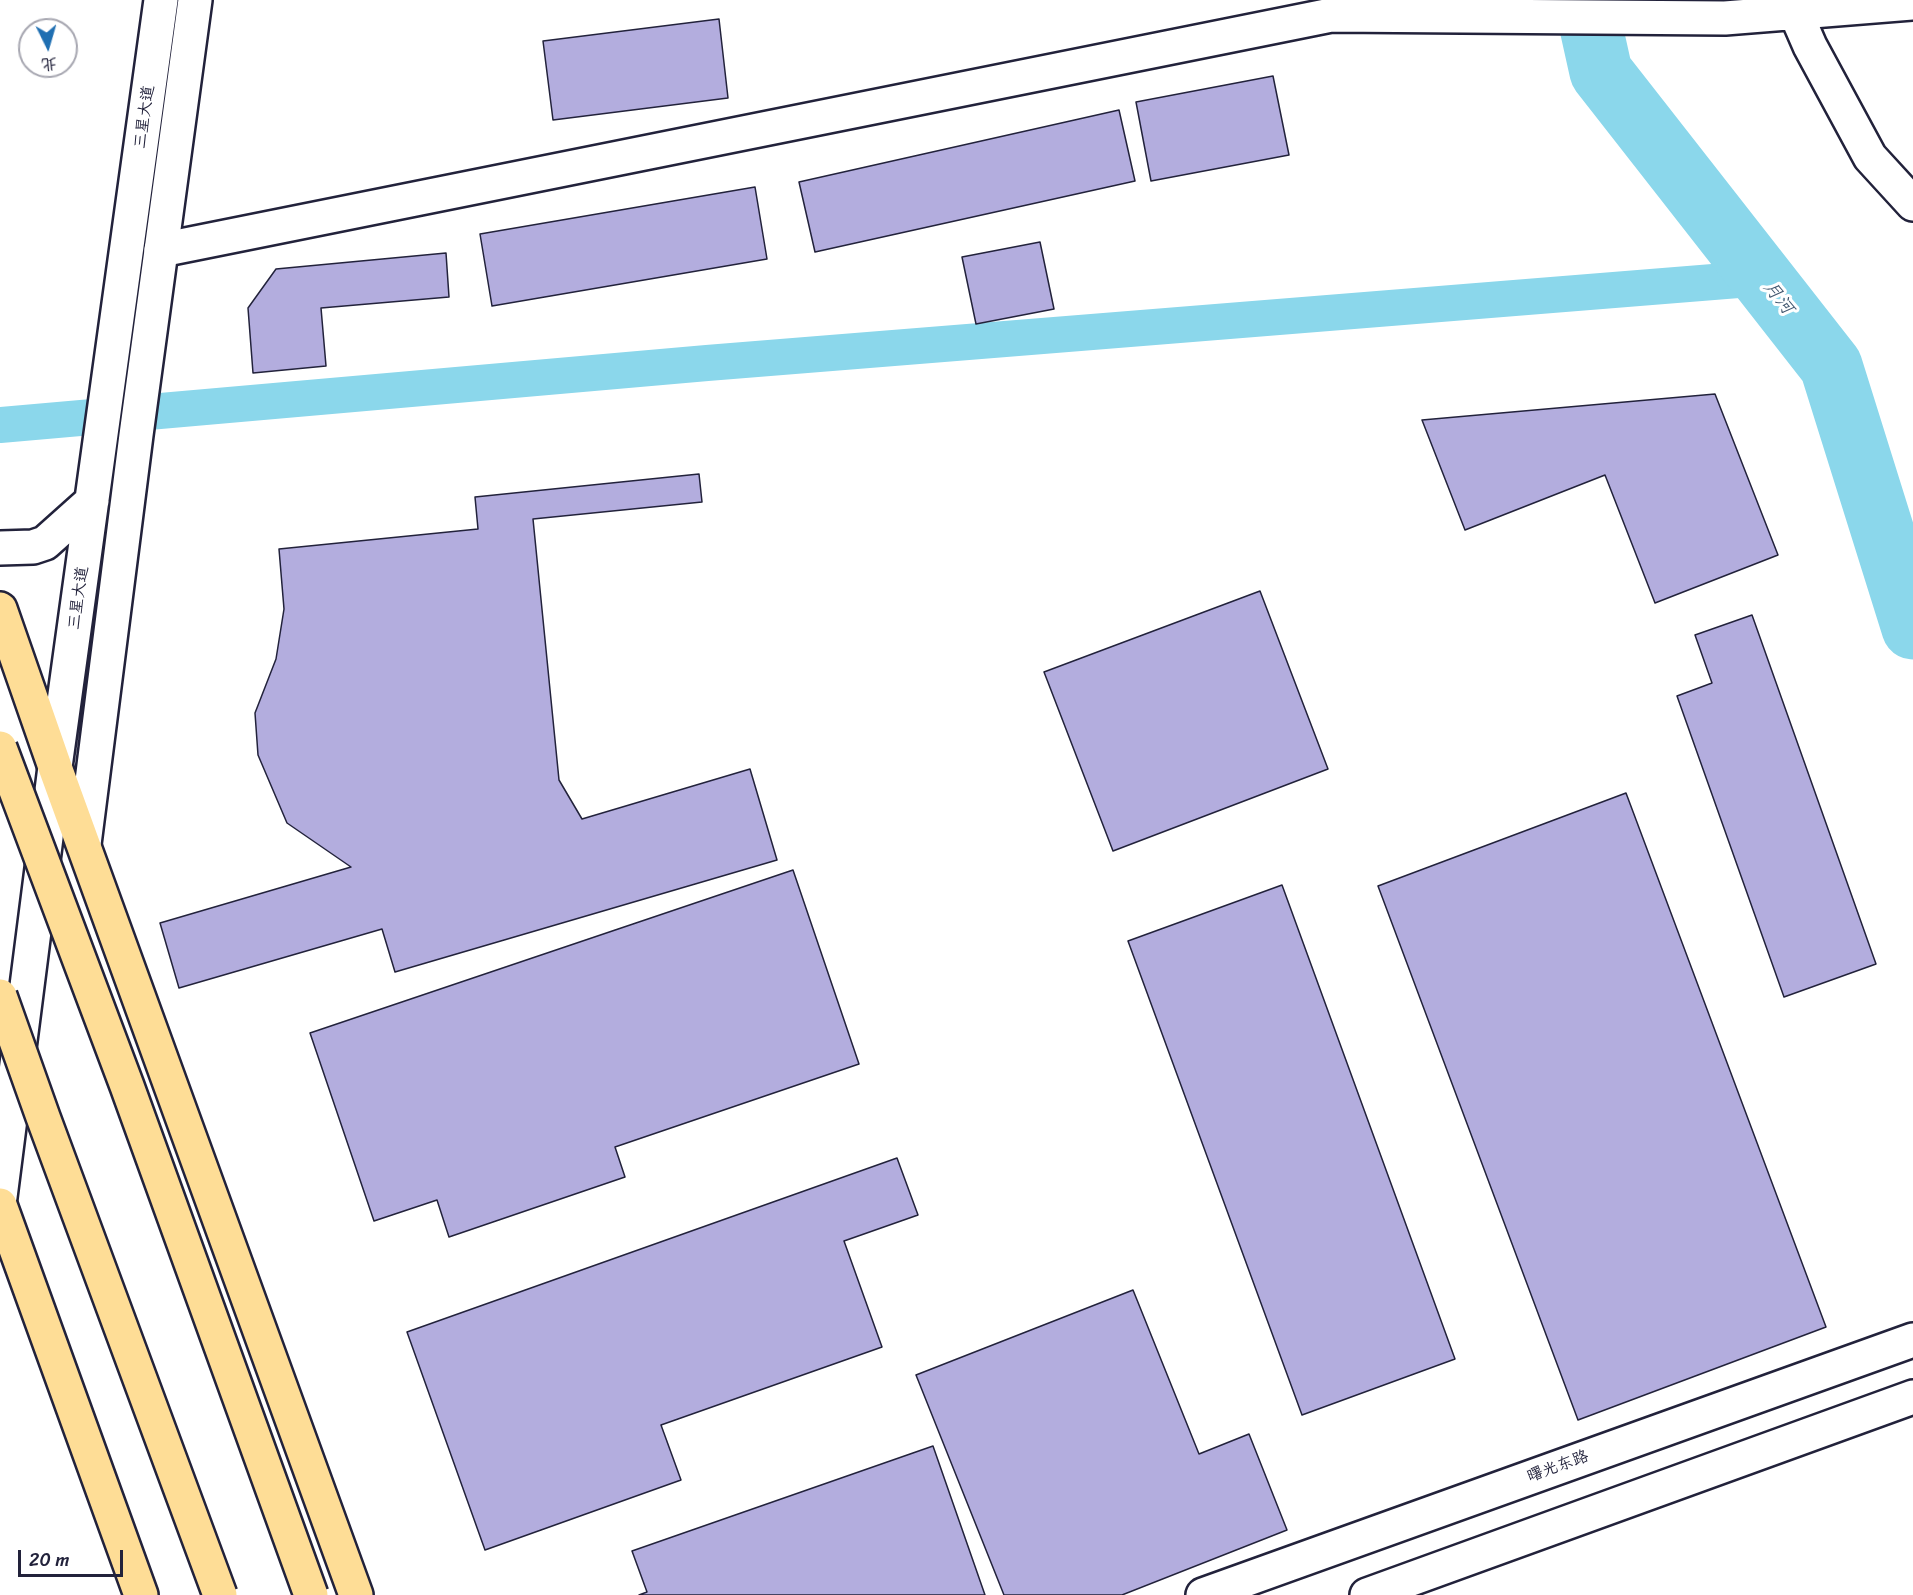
<!DOCTYPE html>
<meta charset="utf-8">
<style>
body{margin:0}
#map{position:relative;width:1913px;height:1595px;overflow:hidden;background:#fff;font-family:Sriracha,"LXGW WenKai TC",sans-serif}
canvas{display:block}
.north{position:absolute;left:18px;top:18px;width:60px;height:60px;box-sizing:border-box;background:#fff;border:2px solid #a7a7b1;border-radius:50%;rotate:175deg;font-size:16px;font-weight:700;line-height:24px;text-align:center;color:#22223b}
.north::after{content:'';display:block;margin:auto;width:21px;height:27px;background:#1f6fb2;clip-path:polygon(50% 0,100% 100%,50% 72%,0 100%)}
.scale{position:absolute;left:18px;top:1550px;width:105px;height:27px;box-sizing:border-box;border:3px solid #22223b;border-top:0;padding-left:8px;font-size:18px;line-height:21px;white-space:nowrap;color:#22223b;-webkit-text-stroke:4px #fff;paint-order:stroke}
</style>
<div id="map">
<canvas width="1913" height="1595"></canvas>
<div class="north">北</div>
<div class="scale">20 m</div>
</div>
<script>
const g = document.querySelector('canvas').getContext('2d');
g.lineJoin = 'round';
function stroke(path, color, width, dash) {
  g.strokeStyle = color;
  g.lineWidth = width;
  g.lineCap = dash ? 'butt' : 'round';
  g.setLineDash(dash || []);
  g.stroke(path);
}
function fillPath(path, color) {
  g.fillStyle = color;
  g.fill(path, 'evenodd');
}
function label(font, color, halo, rows, align = 'center') {
  g.font = font + ' Sriracha,"LXGW WenKai TC",sans-serif';
  g.lineWidth = 6;
  g.setLineDash([]);
  g.textBaseline = 'middle';
  g.strokeStyle = halo;
  g.fillStyle = color;
  for (const [text, x, y, turn = 0] of rows) {
    g.save();
    g.translate(x, y);
    g.rotate((+turn || 0) * Math.PI / 180);
    g.textAlign = isNaN(turn) ? turn : align;
    if (halo) g.strokeText(text, 0, 0);
    g.fillText(text, 0, 0);
    g.restore();
  }
}
const canal = new Path2D(`
 M 0,425 L 707,363 L 1763,278`);
const river = new Path2D(`
 M 1585,0 L 1601,72 L 1831,366 L 1913,628`);
const building = new Path2D(`
 M 719,19 L 728,98 L 553,120 L 543,41 Z
 M 1273,76 L 1289,155 L 1151,181 L 1136,102 Z
 M 1119,110 L 1135,181 L 815,252 L 799,182 Z
 M 755,187 L 767,259 L 492,306 L 480,234 Z
 M 1040,242 L 1054,309 L 976,324 L 962,257 Z
 M 446,253 L 449,297 L 321,308 L 326,366 L 253,373 L 248,308 L 276,269 Z
 M 1715,394 L 1778,555 L 1655,603 L 1605,475 L 1465,530 L 1422,420 Z
 M 699,474 L 702,502 L 533,519 L 559,780 L 582,819 L 750,769 L 777,860 L 395,972 L 382,929 L 179,988 L 160,923 L 351,867 L 287,823 L 258,755 L 255,713 L 276,659 L 284,609 L 279,549 L 478,529 L 475,497 Z
 M 1260,591 L 1328,769 L 1113,851 L 1044,672 Z
 M 1752,615 L 1876,964 L 1784,997 L 1677,696 L 1712,683 L 1695,635 Z
 M 1626,793 L 1826,1327 L 1578,1420 L 1378,886 Z
 M 793,870 L 859,1064 L 615,1147 L 625,1177 L 449,1237 L 437,1200 L 374,1221 L 310,1033 Z
 M 1282,885 L 1455,1359 L 1302,1415 L 1128,941 Z
 M 897,1158 L 918,1215 L 844,1241 L 882,1347 L 661,1425 L 681,1480 L 485,1550 L 407,1332 Z
 M 1133,1290 L 1199,1454 L 1249,1434 L 1287,1530 L 1122,1595 L 1004,1595 L 916,1375 Z
 M 933,1446 L 985,1595 L 639,1595 L 647,1592 L 632,1551 Z`);
const minor = new Path2D(`
 M 1790,0 L 1810,46 L 1870,157 L 1913,204
 M 161,250 L 1331,15 L 1725,18 L 1913,3`);
const tertiary = new Path2D(`
 M 0,548 L 33,547 L 45,543 L 92,501
 M 84,844 L 136,435 L 195,0
 M 0,1197 L 55,767 L 161,0`);
const secondary = new Path2D(`
 M 1203,1595 L 1913,1340
 M 1367,1595 L 1913,1397`);
const primary = new Path2D(`
 M 0,609 L 55,767 L 356,1595
 M 0,1205 L 141,1595`);
const trunkBridge = new Path2D(`
 M 0,748 L 127,1086 L 311,1595
 M 0,996 L 43,1117 L 220,1595`);
const streetNames = [
 ["三星大道",145,117,-82],
 ["三星大道",79,598,-82],
 ["曙光东路",1558,1467,-20]
];
const waterNames = [
 ["月河",1778,298,52]
];
stroke(canal, '#8bd7eb', 36);
stroke(river, '#8bd7eb', 63);
fillPath(building, '#b3adde');
stroke(building, '#22223b', 1.5);
stroke(minor, '#22223b', 38);
stroke(tertiary, '#22223b', 38);
stroke(secondary, '#22223b', 38);
stroke(primary, '#22223b', 38);
stroke(minor, '#fff', 33);
stroke(tertiary, '#fff', 33);
stroke(secondary, '#fff', 33);
stroke(primary, '#fedd96', 33);
stroke(trunkBridge, '#22223b', 38, []);
stroke(trunkBridge, '#fedd96', 33);
label('16px', '#22223b', '#fff', streetNames);
label('italic 18px', '#425870', '#fff', waterNames);
</script>
